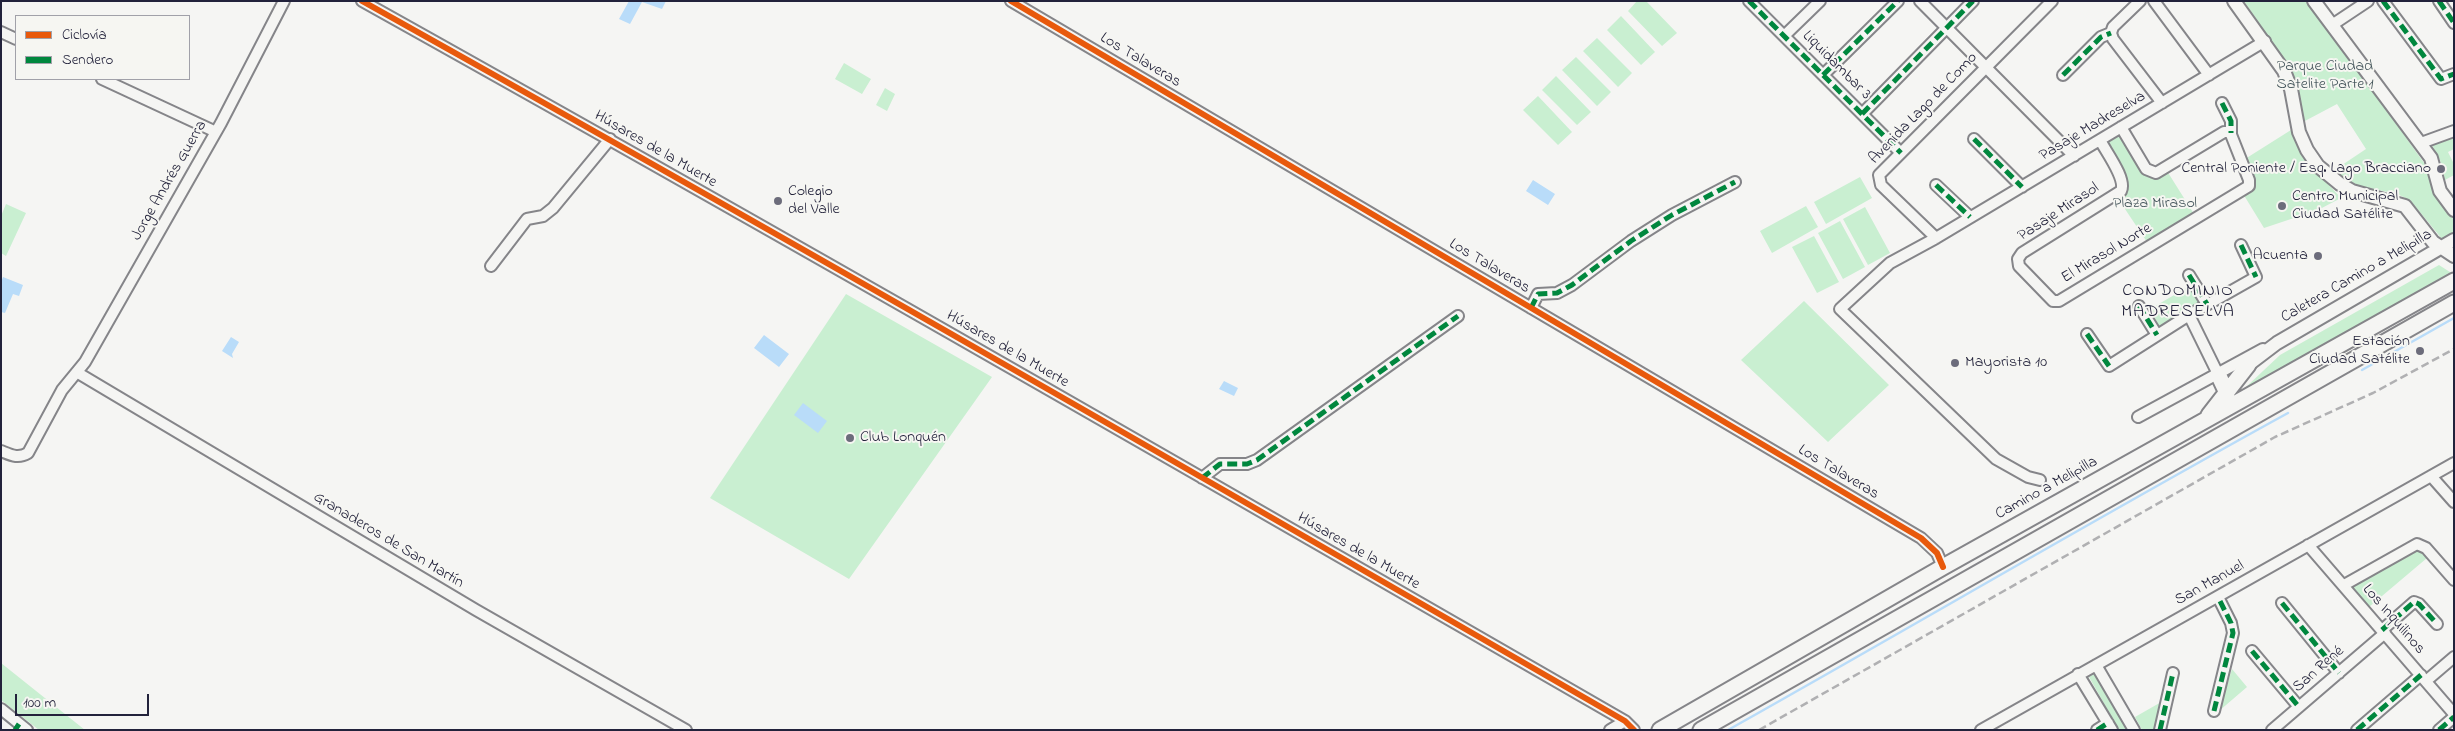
<!DOCTYPE html>
<meta charset="utf-8">
<style>
body{margin:0}
#map{position:relative;width:2455px;height:731px;overflow:hidden;background:#f5f5f3;font-family:"Indie Flower",sans-serif}
canvas{display:block}
.frame{position:absolute;inset:0;border:2px solid #22223b;pointer-events:none}
.legend{position:absolute;left:15px;top:15px;width:175px;height:65px;box-sizing:border-box;background:#f6f6f2;border:1px solid #a1a1a9;margin:0;padding:6px 9px;list-style:none;font-size:15px;color:#22223b}
.legend li{display:flex;align-items:center;gap:10px;height:25px}
.legend b{width:25px;border:1px solid #a1a1a9}
.scale{position:absolute;left:15px;top:694px;width:134px;height:22px;box-sizing:border-box;border:2px solid #22223b;border-top:0;padding-left:6px;font-size:15px;line-height:18px;white-space:nowrap;color:#22223b;-webkit-text-stroke:4px #f6f6f2;paint-order:stroke}
</style>
<div id="map">
<canvas width="2455" height="731"></canvas>
<div class="frame"></div>
<ul class="legend">
<li><b style="height:6px;background:#e8590c"></b>Ciclovía</li>
<li><b style="height:6px;background:#00873e"></b>Sendero</li>
</ul>
<div class="scale">100 m</div>
</div>
<script>
const g = document.querySelector('canvas').getContext('2d');
g.lineJoin = 'round';
function fillPath(path, color) {
  g.fillStyle = color;
  g.fill(path, 'evenodd');
}
function stroke(path, color, width, dash) {
  g.strokeStyle = color;
  g.lineWidth = width;
  g.lineCap = dash ? 'butt' : 'round';
  g.setLineDash(dash || []);
  g.stroke(path);
}
function label(font, color, halo, rows, align = 'center') {
  g.font = font + ' "Indie Flower",sans-serif';
  g.lineWidth = 4;
  g.setLineDash([]);
  g.textBaseline = 'middle';
  g.strokeStyle = halo;
  g.fillStyle = color;
  for (const [text, x, y, turn = 0] of rows) {
    g.save();
    g.translate(x, y);
    g.rotate((+turn || 0) * Math.PI / 180);
    g.textAlign = isNaN(turn) ? turn : align;
    if (halo) g.strokeText(text, 0, 0);
    g.fillText(text, 0, 0);
    g.restore();
  }
}
const green = new Path2D(`
 M 1637,1 L 1646,1 L 1677,33 L 1662,46 L 1628,11 Z
 M 2244,1 L 2308,1 L 2427,167 L 2434,192 L 2454,220 L 2454,233 L 2442,239 L 2410,200 L 2397,194 L 2359,186 L 2333,171 L 2366,149 L 2337,104 L 2303,122 L 2292,72 Z
 M 1621,16 L 1655,52 L 1641,65 L 1607,30 Z
 M 1597,38 L 1632,73 L 1618,87 L 1583,51 Z
 M 1576,57 L 1611,92 L 1597,106 L 1562,70 Z
 M 844,63 L 871,79 L 862,94 L 835,79 Z
 M 1556,76 L 1591,112 L 1577,125 L 1542,90 Z
 M 885,88 L 895,94 L 887,111 L 876,105 Z
 M 1538,96 L 1572,132 L 1558,145 L 1523,110 Z
 M 2291,130 L 2306,160 L 2341,198 L 2318,210 L 2264,228 L 2245,197 L 2241,194 L 2254,178 L 2245,159 Z
 M 2119,134 L 2122,135 L 2142,170 L 2167,171 L 2194,214 L 2147,242 L 2117,197 L 2123,190 L 2104,142 Z
 M 2454,138 L 2454,149 L 2448,152 L 2454,164 L 2454,175 L 2445,180 L 2440,160 L 2432,145 Z
 M 1860,177 L 1872,198 L 1826,224 L 1814,202 Z
 M 6,204 L 26,213 L 6,256 L 1,253 L 1,216 Z
 M 1806,206 L 1818,227 L 1772,253 L 1760,231 Z
 M 1865,207 L 1890,253 L 1868,265 L 1843,219 Z
 M 1840,221 L 1865,267 L 1843,279 L 1818,233 Z
 M 1814,236 L 1839,282 L 1817,293 L 1792,247 Z
 M 2439,265 L 2453,274 L 2246,392 L 2246,387 L 2280,355 Z
 M 2193,284 L 2205,304 L 2157,332 L 2145,312 Z
 M 846,294 L 992,377 L 849,579 L 710,498 Z
 M 1804,301 L 1889,385 L 1828,442 L 1741,360 Z
 M 2421,549 L 2427,558 L 2369,607 L 2351,586 Z
 M 1,663 L 85,730 L 39,730 L 1,700 Z
 M 2232,669 L 2247,687 L 2219,711 Z
 M 2096,673 L 2129,730 L 2119,730 L 2089,677 Z
 M 2163,701 L 2157,730 L 2142,730 L 2135,717 Z`);
const water = new Path2D(`
 M 629,1 L 666,1 L 662,9 L 642,2 L 630,24 L 619,19 Z
 M 1533,180 L 1555,194 L 1548,205 L 1526,191 Z
 M 3,277 L 23,285 L 19,296 L 13,294 L 5,313 L 1,312 L 1,282 Z
 M 764,335 L 789,354 L 779,367 L 754,348 Z
 M 231,337 L 239,342 L 232,354 L 233,358 L 222,351 Z
 M 1224,381 L 1238,388 L 1234,396 L 1219,389 Z
 M 803,403 L 827,421 L 818,433 L 794,415 Z`);
const stream = new Path2D(`
 M 2362,370 L 2454,318
 M 1728,730 C 1915,625 2100,516 2288,413`);
const minor = new Path2D(`
 M 362,1 C 785,237 1205,479 1625,721 L 1634,730
 M 1011,1 L 1921,538 L 1937,553 L 1943,567
 M 1749,1 L 1901,153
 M 1920,1 L 2074,156
 M 2154,1 L 2209,75
 M 2383,1 L 2441,79 L 2454,74
 M 2439,1 L 2454,23
 M 2332,25 L 2368,1
 M 1,32 L 16,39
 M 2111,33 L 2113,39 L 2162,103
 M 1784,36 L 1820,1
 M 1823,75 L 1898,1
 M 2063,75 L 2101,37 L 2111,33 L 2113,27 L 2140,1
 M 102,79 L 214,131
 M 2222,103 L 2231,121 L 2231,133
 M 1862,114 L 1973,1
 M 1974,139 L 2022,187
 M 2100,140 C 2106,152 2127,179 2121,191 L 2022,253 L 2018,259 L 2019,266 L 2053,301 L 2059,301 L 2249,186 L 2249,180 L 2230,132 L 2224,132 L 2156,173 L 2146,169 L 2121,127
 M 2421,143 L 2454,131
 M 1936,185 L 1970,217
 M 1936,238 L 1881,185 L 1879,175 L 2052,1
 M 491,266 L 527,219 L 543,216 L 553,208 L 610,139
 M 2189,275 L 2207,304
 M 2139,306 L 2157,335
 M 1531,308 L 1538,294 L 1557,293 L 1572,285 L 1631,241 L 1672,215 L 1735,182
 M 2189,315 L 2218,374
 M 2087,334 L 2109,366 L 2189,315 L 2256,277 L 2241,245
 M 78,373 L 476,610 L 686,730
 M 2138,417 L 2263,349
 M 1,451 C 11,455 18,459 28,453 L 62,390 L 85,362 L 221,123 L 284,1
 M 2431,476 L 2454,502
 M 1202,478 L 1220,464 L 1247,464 L 1257,460 L 1458,316
 M 2040,480 L 2028,477 L 1996,459 L 1840,309 L 1890,263 L 1936,238 L 2265,41
 M 2308,545 L 2454,714
 M 2344,585 L 2417,544 L 2426,548 L 2454,580
 M 2282,603 L 2339,673
 M 2382,630 L 2414,602 L 2419,604 L 2437,624
 M 2252,651 L 2299,707
 M 2096,665 L 2134,730
 M 2078,674 L 2112,730
 M 2426,681 L 2454,657
 M 1,709 L 27,730
 M 2214,711 L 2233,633 L 2231,623 L 2218,597
 M 1610,730 L 1625,721
 M 1981,730 L 2454,463
 M 2097,730 L 2108,723
 M 2160,730 L 2173,673
 M 2272,730 L 2385,633
 M 2357,730 L 2421,675
 M 2439,730 L 2454,717`);
const tertiary = new Path2D(`
 M 2234,1 L 2284,71 L 2291,89 L 2299,132 L 2307,150 L 2318,166 L 2340,184 L 2352,191 L 2405,206 L 2433,242 L 2454,256
 M 2314,1 L 2431,158 L 2440,191 L 2454,210
 M 2248,365 L 2277,343 L 2454,240`);
const primary = new Path2D(`
 M 2218,374 L 2227,393
 M 2209,415 L 2248,365
 M 1660,730 L 1943,567 L 2454,281
 M 1701,730 L 2454,303`);
const rail = new Path2D(`
 M 1759,730 L 2275,437 L 2373,393 L 2454,349`);
const quiet = new Path2D(`
 M 1749,1 L 1901,153
 M 2383,1 L 2441,79 L 2454,74
 M 2439,1 L 2454,23
 M 1823,75 L 1898,1
 M 2063,75 L 2101,37 L 2111,33
 M 2222,103 L 2231,121 L 2231,133
 M 1862,114 L 1973,1
 M 1974,139 L 2022,187
 M 1936,185 L 1970,217
 M 2241,245 L 2256,277
 M 2189,275 L 2207,304
 M 2139,306 L 2157,335
 M 1531,308 L 1538,294 L 1557,293 L 1572,285 L 1631,241 L 1672,215 L 1735,182
 M 2087,334 L 2109,366
 M 1202,478 L 1220,464 L 1247,464 L 1257,460 L 1458,316
 M 2282,603 L 2339,673
 M 2382,630 L 2414,602 L 2419,604 L 2437,624
 M 2252,651 L 2299,707
 M 2214,711 L 2233,633 L 2231,623 L 2218,597
 M 15,730 L 19,724
 M 2097,730 L 2108,723
 M 2160,730 L 2173,673
 M 2357,730 L 2421,675
 M 2439,730 L 2454,717`);
const cycleway = new Path2D(`
 M 362,1 C 785,237 1205,479 1625,721 L 1634,730
 M 1011,1 L 1921,538 L 1937,553 L 1943,567`);
const markers = [
 [2441,169,5,"#6c6c7b"],
 [778,201,5,"#6c6c7b"],
 [2282,206,5,"#6c6c7b"],
 [2318,256,5,"#6c6c7b"],
 [2420,351,5,"#6c6c7b"],
 [1955,363,5,"#6c6c7b"],
 [850,438,5,"#6c6c7b"]
];
const streetNames = [
 ["Los Talaveras",1140,61,31],
 ["Liquidambar 3",1836,66,45],
 ["Avenida Lago de Como",1924,109,-46],
 ["Pasaje Madreselva",2093,127,-31],
 ["Húsares de la Muerte",655,150,30],
 ["Jorge Andrés Guerra",170,181,-60],
 ["Pasaje Mirasol",2059,213,-33],
 ["El Mirasol Norte",2107,254,-31],
 ["Los Talaveras",1489,267,31],
 ["Caletera Camino a Melipilla",2357,277,-30],
 ["Húsares de la Muerte",1007,350,30],
 ["Los Talaveras",1838,473,31],
 ["Camino a Melipilla",2047,489,-29],
 ["Granaderos de San Martín",388,541,31],
 ["Húsares de la Muerte",1358,552,30],
 ["San Manuel",2210,584,-29],
 ["Los Inquilinos",2393,620,49],
 ["San René",2319,670,-41]
];
const parkNames = [
 ["Parque Ciudad",2325,67],
 ["Satelite Parte 1",2325,85],
 ["Plaza Mirasol",2155,204]
];
const poiNames = [
 ["Central Poniente / Esq. Lago Bracciano",2431,169,"right"],
 ["Colegio",788,192],
 ["del Valle",788,210],
 ["Centro Municipal",2292,197],
 ["Ciudad Satélite",2292,215],
 ["Acuenta",2308,256,"right"],
 ["Estación",2410,342,"right"],
 ["Ciudad Satélite",2410,360,"right"],
 ["Mayorista 10",1965,363],
 ["Club Lonquén",860,438]
];
const neighbourhoodNames = [
 ["CONDOMINIO",2178,292],
 ["MADRESELVA",2178,313]
];
fillPath(green, '#c9efd1');
fillPath(water, '#b9dcf9');
stroke(stream, '#b9dcf9', 2.5);
stroke(minor, '#858589', 14);
stroke(tertiary, '#858589', 16);
stroke(primary, '#858589', 19);
stroke(minor, '#f5f5f3', 10);
stroke(tertiary, '#f5f5f3', 12);
stroke(primary, '#f5f5f3', 15);
stroke(rail, '#b0b0b2', 2.5, [8, 4]);
stroke(quiet, '#00873e', 5, [10, 5]);
stroke(cycleway, '#e8590c', 6);
for (const [x, y, r, color] of markers) {
  const dot = new Path2D();
  dot.arc(x, y, r, 0, 2 * Math.PI);
  g.fillStyle = color;
  g.fill(dot);
  stroke(dot, '#f6f6f2', 2);
}
label('16px', '#22223b', '#f6f6f2', streetNames);
label('16px', '#43545a', '#f6f6f2', parkNames);
label('16px', '#22223b', '#f6f6f2', poiNames, 'left');
g.letterSpacing = '1px';
label('18px', '#22223b', '#f6f6f2', neighbourhoodNames);
g.letterSpacing = '0px';
</script>
